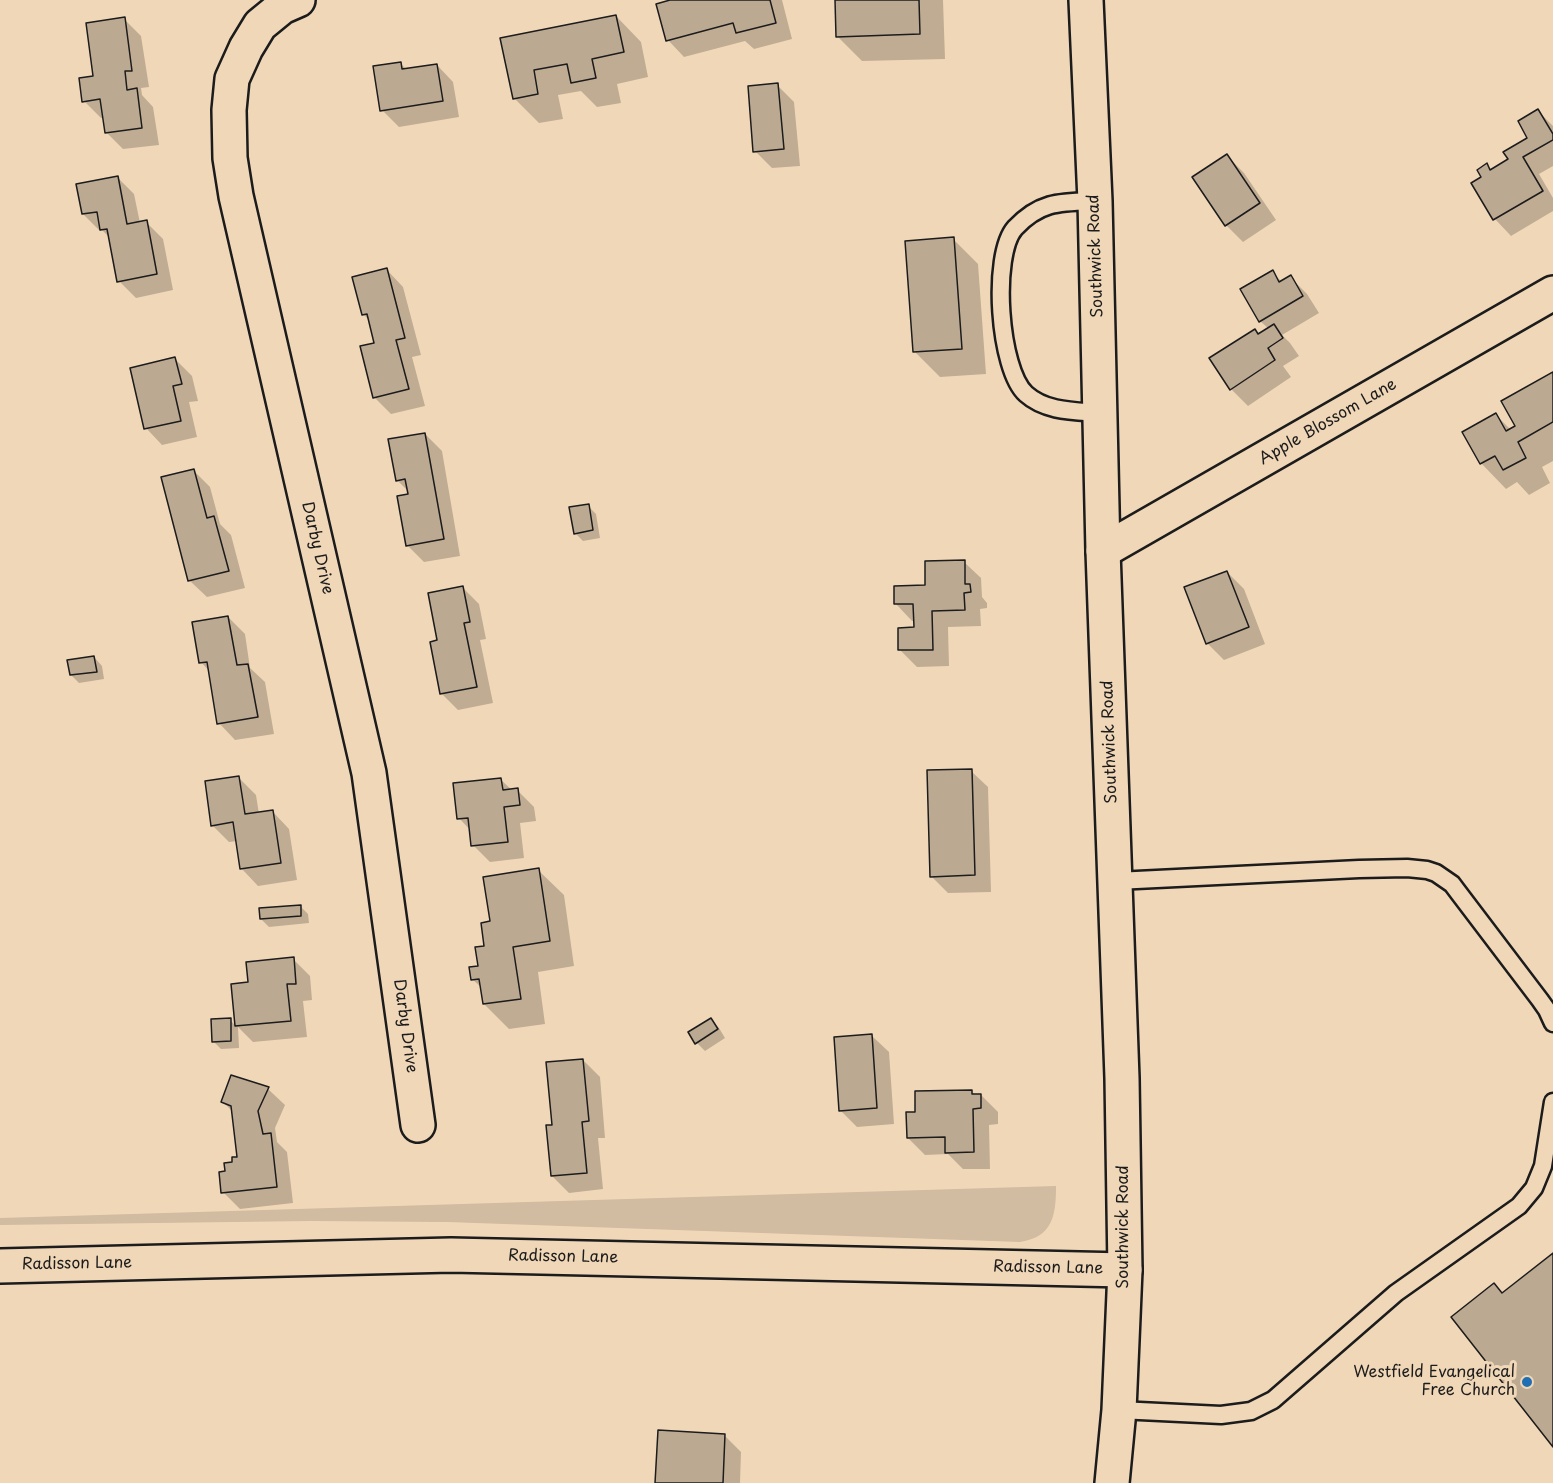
<!DOCTYPE html>
<style>
body{margin:0}
canvas{display:block;background:#f0d7b8}
</style>
<canvas width="1553" height="1483"></canvas>
<script>
const g = document.querySelector('canvas').getContext('2d');
g.lineJoin = 'round';
function fillPath(path, color) {
  g.fillStyle = color;
  g.fill(path, 'evenodd');
}
function stroke(path, color, width, dash) {
  g.strokeStyle = color;
  g.lineWidth = width;
  g.lineCap = dash ? 'butt' : 'round';
  g.setLineDash(dash || []);
  g.stroke(path);
}
function label(font, color, halo, rows, align = 'center') {
  g.font = font + ' "Playpen Sans",sans-serif';
  g.lineWidth = 6;
  g.setLineDash([]);
  g.textBaseline = 'middle';
  g.strokeStyle = halo;
  g.fillStyle = color;
  for (const [text, x, y, turn = 0] of rows) {
    g.save();
    g.translate(x, y);
    g.rotate((+turn || 0) * Math.PI / 180);
    g.textAlign = isNaN(turn) ? turn : align;
    if (halo) g.strokeText(text, 0, 0);
    g.fillText(text, 0, 0);
    g.restore();
  }
}
const green = new Path2D(`
 M 1056,1186 C 1056,1215 1053,1237 1020,1242 L 447,1222 L 311,1221 L 0,1225 L 0,1218 Z`);
const shadow = new Path2D(`
 M 676,0 L 782,0 L 792,39 L 754,49 L 745,41 L 684,57 L 668,40 Z
 M 836,0 L 943,0 L 945,59 L 862,61 L 837,36 Z
 M 616,16 L 641,42 L 648,77 L 617,84 L 621,103 L 597,107 L 581,91 L 558,95 L 563,119 L 539,123 L 514,98 L 502,40 Z
 M 124,19 L 141,36 L 149,87 L 141,88 L 142,95 L 153,107 L 159,145 L 123,149 L 106,132 L 104,118 L 101,118 L 84,101 Z
 M 401,64 L 407,70 L 437,65 L 453,82 L 459,117 L 399,127 L 382,110 Z
 M 777,85 L 794,102 L 800,166 L 772,168 L 755,151 Z
 M 1538,111 L 1553,126 L 1553,166 L 1539,174 L 1553,198 L 1553,211 L 1511,236 L 1495,219 L 1483,177 L 1487,165 L 1492,170 L 1510,160 L 1529,138 Z
 M 1227,156 L 1244,173 L 1276,220 L 1243,242 L 1226,225 Z
 M 117,177 L 134,194 L 140,223 L 146,222 L 163,239 L 173,290 L 136,298 L 119,281 L 110,238 L 102,230 L 100,231 L 83,214 Z
 M 953,239 L 978,264 L 986,374 L 940,377 L 915,352 Z
 M 387,270 L 403,287 L 421,355 L 412,357 L 425,406 L 391,414 L 374,397 L 376,344 L 371,322 L 363,314 Z
 M 1272,272 L 1282,282 L 1290,277 L 1307,294 L 1319,313 L 1282,335 L 1290,343 L 1299,356 L 1283,366 L 1291,377 L 1248,406 L 1231,389 L 1259,335 L 1269,329 L 1260,321 Z
 M 175,359 L 192,376 L 198,401 L 189,402 L 197,437 L 162,445 L 146,428 Z
 M 1553,374 L 1553,461 L 1542,467 L 1550,483 L 1529,495 L 1517,482 L 1506,489 L 1481,463 L 1496,415 L 1511,430 L 1517,427 Z
 M 425,434 L 442,451 L 460,556 L 424,562 L 407,545 L 410,495 L 409,492 L 397,480 Z
 M 193,470 L 210,487 L 220,524 L 231,535 L 245,588 L 207,597 L 190,581 Z
 M 588,506 L 596,514 L 600,538 L 583,541 L 575,533 Z
 M 964,562 L 981,578 L 982,597 L 987,603 L 987,608 L 980,609 L 981,626 L 948,627 L 949,666 L 917,667 L 900,650 L 915,629 L 915,621 L 912,621 L 896,604 L 926,587 Z
 M 1227,572 L 1244,589 L 1265,644 L 1224,660 L 1207,643 Z
 M 462,587 L 479,604 L 486,639 L 480,640 L 493,703 L 458,710 L 441,693 L 439,641 Z
 M 228,617 L 245,634 L 250,668 L 265,682 L 274,734 L 235,740 L 219,723 L 210,672 L 201,662 Z
 M 94,657 L 102,666 L 104,679 L 79,683 L 71,675 Z
 M 971,771 L 988,787 L 991,892 L 948,893 L 931,876 Z
 M 239,778 L 256,795 L 259,814 L 273,812 L 289,829 L 297,880 L 258,886 L 242,869 L 238,841 L 229,842 L 212,825 Z
 M 501,780 L 512,790 L 517,790 L 534,807 L 536,821 L 520,823 L 524,858 L 490,862 L 473,845 L 471,831 L 459,818 Z
 M 538,870 L 564,895 L 574,966 L 538,972 L 545,1024 L 509,1029 L 484,1004 L 482,988 L 472,979 L 480,968 L 491,923 Z
 M 300,906 L 308,914 L 309,923 L 269,927 L 261,919 Z
 M 293,959 L 310,976 L 312,1000 L 303,1001 L 307,1037 L 253,1042 L 238,1027 L 239,1048 L 221,1049 L 213,1041 L 230,1020 L 236,1026 L 233,986 L 249,984 Z
 M 711,1020 L 719,1028 L 725,1038 L 705,1051 L 697,1043 L 690,1033 Z
 M 872,1036 L 889,1052 L 894,1124 L 857,1127 L 840,1110 Z
 M 583,1060 L 600,1077 L 605,1138 L 598,1138 L 603,1189 L 569,1193 L 552,1176 L 554,1126 Z
 M 268,1089 L 285,1105 L 275,1128 L 277,1142 L 287,1152 L 293,1203 L 240,1209 L 223,1192 L 226,1173 L 238,1158 L 233,1112 L 223,1102 Z
 M 971,1091 L 976,1095 L 981,1095 L 998,1112 L 998,1124 L 989,1125 L 990,1169 L 963,1169 L 948,1154 L 925,1155 L 908,1138 L 917,1113 Z
 M 724,1435 L 741,1452 L 740,1483 L 657,1483 Z`);
const building = new Path2D(`
 M 670,0 L 770,0 L 776,23 L 736,33 L 733,23 L 666,41 L 656,4 Z
 M 835,0 L 919,0 L 920,34 L 836,37 Z
 M 616,15 L 624,52 L 592,59 L 596,78 L 571,83 L 567,64 L 534,70 L 538,94 L 513,99 L 500,38 Z
 M 125,17 L 132,71 L 125,71 L 127,90 L 137,88 L 142,128 L 105,133 L 100,99 L 82,102 L 79,78 L 93,76 L 86,23 Z
 M 401,62 L 402,69 L 437,64 L 443,101 L 380,111 L 373,66 Z
 M 778,83 L 784,149 L 753,152 L 748,86 Z
 M 1538,109 L 1553,134 L 1553,140 L 1523,157 L 1543,191 L 1493,220 L 1471,183 L 1481,177 L 1477,170 L 1487,163 L 1490,170 L 1508,159 L 1503,152 L 1527,138 L 1518,121 Z
 M 1227,154 L 1260,203 L 1225,226 L 1192,177 Z
 M 118,176 L 127,224 L 147,220 L 157,274 L 117,282 L 107,229 L 100,230 L 97,212 L 82,214 L 76,184 Z
 M 954,237 L 962,349 L 913,352 L 905,241 Z
 M 387,268 L 405,338 L 396,340 L 409,389 L 373,398 L 360,346 L 374,343 L 367,314 L 362,315 L 352,277 Z
 M 1273,270 L 1279,282 L 1291,275 L 1303,296 L 1259,322 L 1240,289 Z
 M 1274,324 L 1283,338 L 1268,348 L 1275,360 L 1230,390 L 1209,358 L 1255,329 L 1258,334 Z
 M 175,357 L 182,384 L 173,386 L 181,421 L 144,429 L 130,368 Z
 M 1553,372 L 1553,422 L 1518,442 L 1526,458 L 1503,470 L 1495,456 L 1480,464 L 1462,432 L 1496,413 L 1506,431 L 1515,426 L 1501,401 Z
 M 425,433 L 444,539 L 406,546 L 397,496 L 408,494 L 405,479 L 396,481 L 388,439 Z
 M 194,469 L 207,518 L 214,516 L 229,571 L 188,581 L 161,477 Z
 M 589,504 L 593,530 L 574,534 L 569,507 Z
 M 965,560 L 965,584 L 970,584 L 971,592 L 964,593 L 965,610 L 932,611 L 933,650 L 898,650 L 898,628 L 914,627 L 913,604 L 894,604 L 894,586 L 925,585 L 925,561 Z
 M 1227,571 L 1249,627 L 1206,644 L 1184,587 Z
 M 463,586 L 470,622 L 464,623 L 477,687 L 440,694 L 430,642 L 437,640 L 428,593 Z
 M 228,616 L 237,665 L 248,664 L 258,717 L 217,724 L 207,662 L 199,663 L 192,622 Z
 M 94,656 L 97,672 L 70,675 L 67,660 Z
 M 972,769 L 975,875 L 930,877 L 927,770 Z
 M 239,776 L 245,814 L 273,810 L 281,863 L 240,869 L 233,822 L 211,826 L 205,781 Z
 M 501,778 L 503,790 L 518,788 L 520,805 L 504,807 L 508,842 L 471,846 L 468,818 L 457,819 L 453,783 Z
 M 539,868 L 550,941 L 513,947 L 521,999 L 483,1004 L 479,979 L 471,980 L 469,967 L 478,966 L 475,947 L 484,946 L 481,923 L 490,921 L 483,877 Z
 M 301,905 L 301,916 L 260,919 L 259,908 Z
 M 294,957 L 296,984 L 287,984 L 291,1021 L 235,1026 L 231,984 L 248,982 L 246,962 Z
 M 231,1018 L 231,1041 L 212,1042 L 211,1019 Z
 M 711,1018 L 718,1029 L 695,1044 L 688,1032 Z
 M 872,1034 L 877,1108 L 839,1111 L 834,1037 Z
 M 583,1059 L 589,1121 L 582,1122 L 587,1173 L 551,1176 L 546,1125 L 552,1125 L 546,1062 Z
 M 231,1075 L 269,1087 L 258,1111 L 263,1134 L 271,1133 L 277,1187 L 221,1193 L 219,1172 L 225,1171 L 224,1163 L 232,1162 L 232,1157 L 237,1157 L 231,1106 L 221,1102 Z
 M 972,1090 L 972,1094 L 981,1094 L 981,1108 L 973,1109 L 974,1152 L 945,1153 L 945,1137 L 907,1138 L 906,1112 L 915,1112 L 915,1091 Z
 M 1553,1253 L 1553,1447 L 1451,1317 L 1494,1283 L 1502,1293 Z
 M 658,1430 L 725,1434 L 723,1483 L 655,1483 Z`);
const service = new Path2D(`
 M 1095,201 C 1061,202 1040,201 1015,228 C 991,255 999,370 1026,394 C 1046,412 1075,411 1100,413
 M 1116,881 L 1359,869 L 1407,868 L 1427,870 L 1436,873 L 1452,884 L 1458,892 L 1540,1000 L 1547,1010 L 1553,1023
 M 1119,1410 L 1221,1415 L 1251,1411 L 1273,1400 L 1396,1293 L 1519,1206 L 1534,1188 L 1543,1166 L 1553,1102`);
const minor = new Path2D(`
 M 298,0 L 282,7 L 260,25 L 246,48 L 232,79 L 229,110 L 230,158 L 236,196 L 369,773 L 418,1125
 M 1103,551 L 1553,293
 M 0,1266 L 451,1255 L 1125,1270`);
const trunk = new Path2D(`
 M 1086,0 L 1095,201 L 1103,551 L 1122,1078 L 1125,1270 L 1119,1410 L 1112,1483`);
const markers = [
 [1527,1382,6,"#1f6fb2"]
];
const streetNames = [
 ["Southwick Road",1096,256,-92],
 ["Apple Blossom Lane",1328,422,-30],
 ["Darby Drive",317,548,77],
 ["Southwick Road",1110,742,-92],
 ["Darby Drive",405,1026,82],
 ["Southwick Road",1124,1227,-90],
 ["Radisson Lane",563,1257,1],
 ["Radisson Lane",77,1264,-1],
 ["Radisson Lane",1048,1268,1]
];
const poiNames = [
 ["Westfield Evangelical",1515,1373],
 ["Free Church",1515,1391]
];
fillPath(green, '#d1bba1');
fillPath(shadow, '#0003');
fillPath(building, '#bca992');
stroke(building, '#1c1c1c', 1.5);
stroke(service, '#1c1c1c', 21);
stroke(minor, '#1c1c1c', 38);
stroke(trunk, '#1c1c1c', 38);
stroke(service, '#f0d7b8', 16);
stroke(minor, '#f0d7b8', 33);
stroke(trunk, '#f0d7b8', 33);
for (const [x, y, r, color] of markers) {
  const dot = new Path2D();
  dot.arc(x, y, r, 0, 2 * Math.PI);
  g.fillStyle = color;
  g.fill(dot);
  stroke(dot, '#f0d7b8', 2);
}
label('16px', '#1c1c1c', '#f0d7b8', streetNames);
label('16px', '#1c1c1c', '#f0d7b8', poiNames, 'right');
</script>
